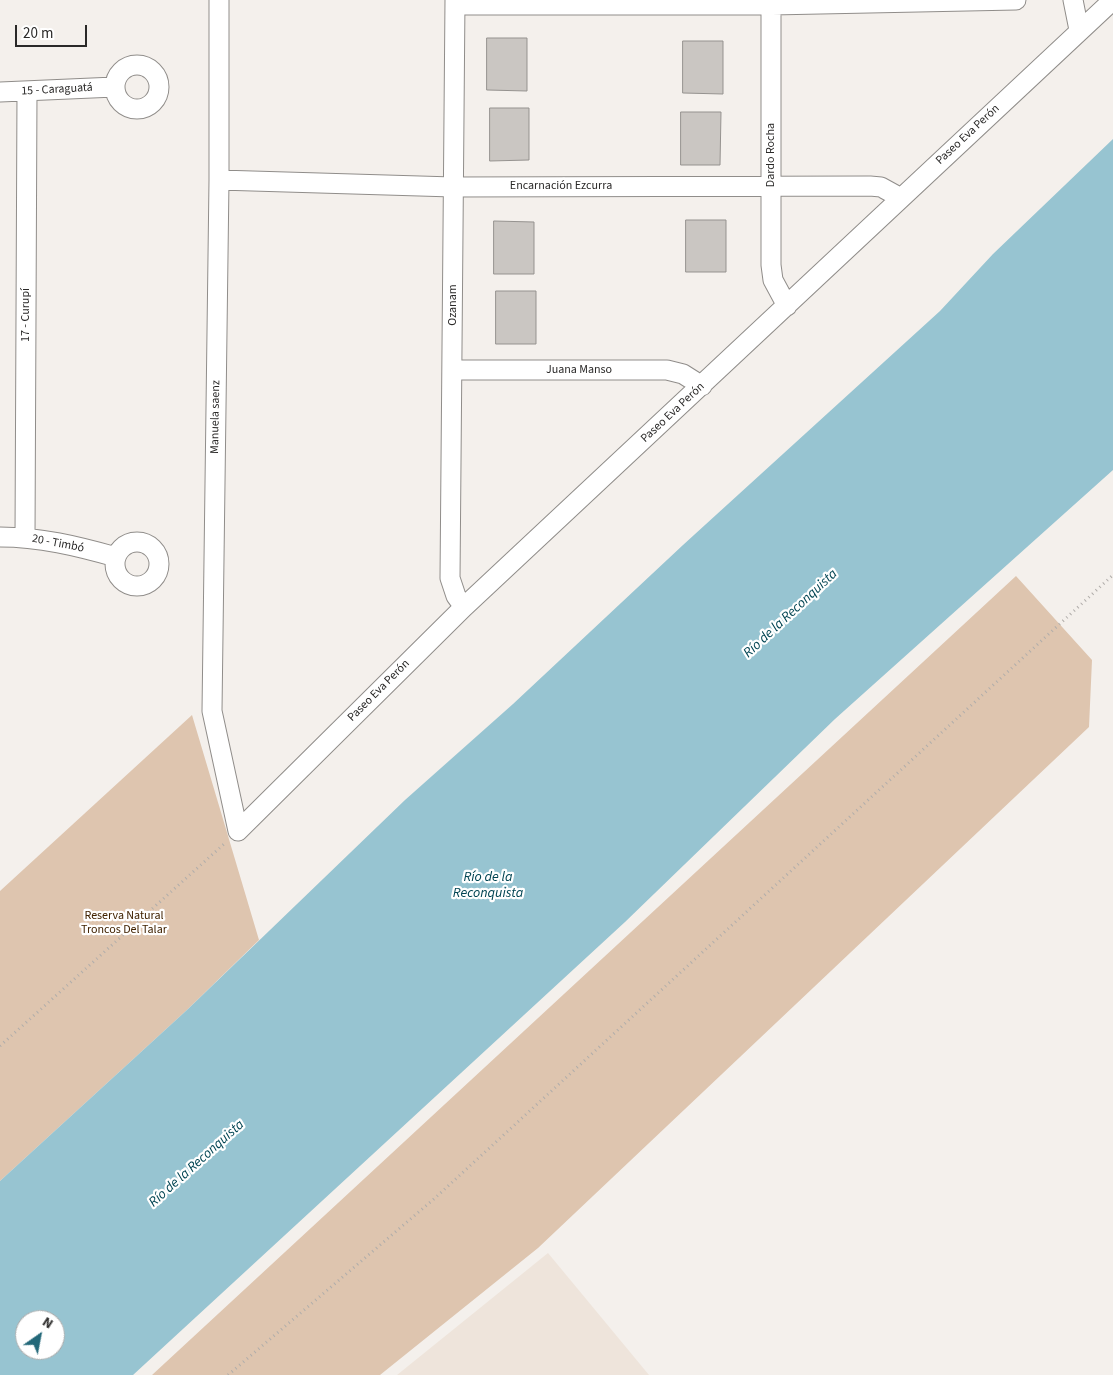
<!DOCTYPE html>
<meta charset="utf-8">
<style>
body{margin:0}
#map{position:relative;width:1113px;height:1375px;overflow:hidden;background:#f4f0ec;font-family:"Source Sans 3",sans-serif}
canvas{display:block}
.north{position:absolute;left:15px;top:1310px;width:50px;height:50px;box-sizing:border-box;background:#fff;border:1px solid #aaa9a9;border-radius:50%;rotate:33deg;font-size:14px;font-weight:700;line-height:20px;text-align:center;color:#2a2928}
.north::after{content:'';display:block;margin:auto;width:18px;height:22px;background:#236879;clip-path:polygon(50% 0,100% 100%,50% 72%,0 100%)}
.scale{position:absolute;left:15px;top:25px;width:72px;height:22px;box-sizing:border-box;border:2px solid #2a2928;border-top:0;padding-left:6px;font-size:15px;line-height:18px;white-space:nowrap;color:#2a2928;-webkit-text-stroke:4px #fff;paint-order:stroke}
</style>
<div id="map">
<canvas width="1113" height="1375"></canvas>
<div class="north">N</div>
<div class="scale">20 m</div>
</div>
<script>
const g = document.querySelector('canvas').getContext('2d');
g.lineJoin = 'round';
function fillPath(path, color) {
  g.fillStyle = color;
  g.fill(path, 'evenodd');
}
function stroke(path, color, width, dash) {
  g.strokeStyle = color;
  g.lineWidth = width;
  g.lineCap = dash ? 'butt' : 'round';
  g.setLineDash(dash || []);
  g.stroke(path);
}
function label(font, color, halo, rows, align = 'center') {
  g.font = font + ' "Source Sans 3",sans-serif';
  g.lineWidth = 4.5;
  g.setLineDash([]);
  g.textBaseline = 'middle';
  g.strokeStyle = halo;
  g.fillStyle = color;
  for (const [text, x, y, turn = 0] of rows) {
    g.save();
    g.translate(x, y);
    g.rotate((+turn || 0) * Math.PI / 180);
    g.textAlign = isNaN(turn) ? turn : align;
    if (halo) g.strokeText(text, 0, 0);
    g.fillText(text, 0, 0);
    g.restore();
  }
}
const built = new Path2D(`
 M 548,1253 L 649,1375 L 397,1375 Z`);
const green = new Path2D(`
 M 1016,576 L 1092,660 L 1089,727 L 538,1248 L 380,1375 L 152,1375 Z
 M 192,715 L 259,940 L 188,1009 L 0,1181 L 0,891 Z`);
const water = new Path2D(`
 M 1113,139 L 1113,470 L 835,719 L 625,922 L 133,1375 L 0,1375 L 0,1181 L 188,1009 L 405,800 L 513,704 L 683,545 L 940,311 L 993,254 ZM 25,1320 L 55,1320 L 55,1350 L 25,1350 Z`);
const building = new Path2D(`
 M 487,38 L 527,38 L 527,91 L 487,90 Z
 M 683,41 L 723,41 L 723,94 L 683,93 Z
 M 490,108 L 529,108 L 529,160 L 490,161 Z
 M 681,112 L 721,112 L 720,165 L 681,165 Z
 M 686,220 L 726,220 L 726,272 L 686,272 Z
 M 494,221 L 534,222 L 534,274 L 494,274 Z
 M 496,291 L 536,291 L 536,344 L 496,344 Z`);
const path = new Path2D(`
 M 0,1046 L 224,844
 M 228,1375 L 435,1198 L 1113,575`);
const street = new Path2D(`
 M 219,0 L 219,180 L 212,711 L 238,831
 M 455,0 L 450,578 L 456,596 L 464,607
 M 771,0 L 771,265 L 773,280 L 787,306
 M 1073,0 L 1079,30
 M 455,5 L 772,5 L 1016,0
 M115 87a22 22 0 1 1 44 0a22 22 0 1 1-44 0Z
 M 0,92 L 115,87
 M 219,180 L 453,187 L 870,186 L 881,187 L 901,198
 M 452,370 L 667,370 L 683,374 L 702,386
 M 0,537 C 40,537 77,546 116,557
 M 25,537 L 27,92
 M115 564a22 22 0 1 1 44 0a22 22 0 1 1-44 0Z
 M 238,831 L 464,607 L 1113,0`);
const streetNames = [
 ["15 - Caraguatá",57,90,-3],
 ["Paseo Eva Perón",968,135,-43],
 ["Dardo Rocha",771,155,-90],
 ["Encarnación Ezcurra",561,186],
 ["Ozanam",453,305,-90],
 ["17 - Curupí",26,315,-90],
 ["Juana Manso",579,370],
 ["Paseo Eva Perón",673,413,-43],
 ["Manuela saenz",216,417,-89],
 ["20 - Timbó",58,544,11],
 ["Paseo Eva Perón",379,691,-45]
];
const parkNames = [
 ["Reserva Natural",124,916],
 ["Troncos Del Talar",124,930]
];
const waterNames = [
 ["Río de la Reconquista",791,614,-43],
 ["Río de la",488,878],
 ["Reconquista",488,894],
 ["Río de la Reconquista",197,1164,-42]
];
fillPath(built, '#eee4db');
fillPath(green, '#dec5af');
fillPath(water, '#97c4d1');
fillPath(building, '#cac6c2');
stroke(building, '#95928f', 1);
stroke(street, '#908d8a', 21);
stroke(path, '#b0adaa', 3, [1, 4]);
stroke(street, '#fff', 19);
label('12px', '#2a2928', '#fff', streetNames);
label('12px', '#402200', '#fff', parkNames);
label('italic 14px', '#004452', '#fff', waterNames);
</script>
